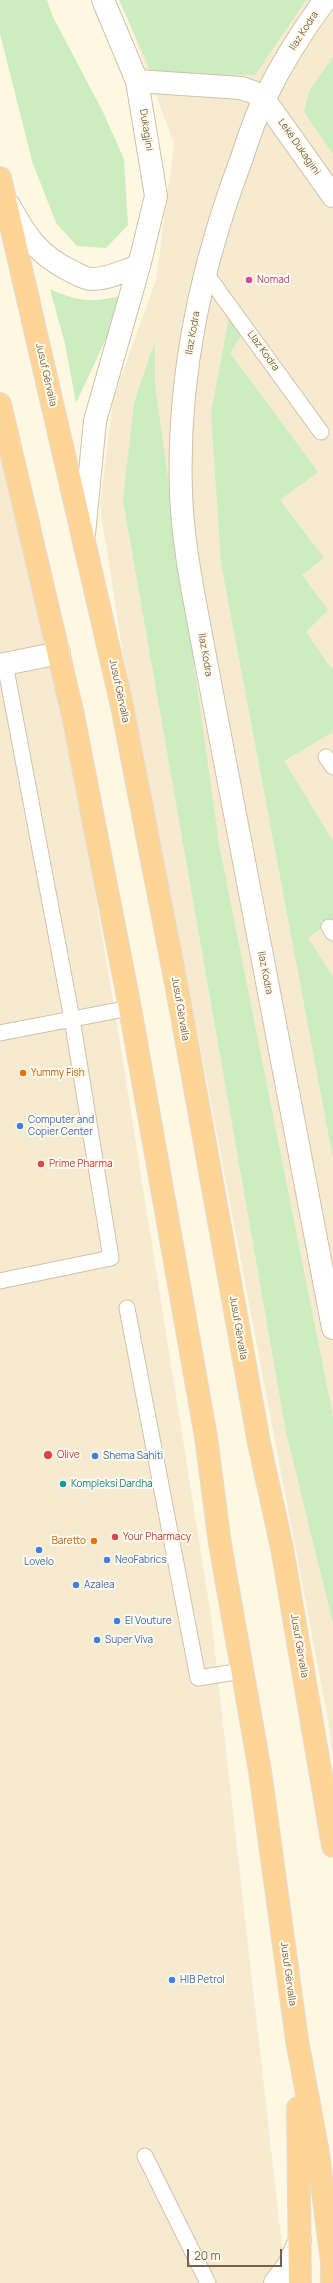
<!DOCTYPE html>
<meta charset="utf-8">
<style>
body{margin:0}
#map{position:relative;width:333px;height:2283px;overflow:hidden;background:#fef8e3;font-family:Manrope,sans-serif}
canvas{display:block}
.scale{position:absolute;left:187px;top:2249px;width:95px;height:18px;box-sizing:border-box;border:2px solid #796047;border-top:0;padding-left:5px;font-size:12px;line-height:14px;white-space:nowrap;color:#796047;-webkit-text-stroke:3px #fffaeb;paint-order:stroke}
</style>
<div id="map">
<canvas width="333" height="2283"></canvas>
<div class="scale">20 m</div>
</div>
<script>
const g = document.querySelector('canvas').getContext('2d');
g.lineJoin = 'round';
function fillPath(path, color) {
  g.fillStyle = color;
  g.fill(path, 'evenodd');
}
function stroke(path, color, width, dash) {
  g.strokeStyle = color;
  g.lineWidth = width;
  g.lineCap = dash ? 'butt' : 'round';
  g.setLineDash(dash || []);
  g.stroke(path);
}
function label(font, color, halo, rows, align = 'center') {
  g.font = font + ' Manrope,sans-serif';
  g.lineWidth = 4;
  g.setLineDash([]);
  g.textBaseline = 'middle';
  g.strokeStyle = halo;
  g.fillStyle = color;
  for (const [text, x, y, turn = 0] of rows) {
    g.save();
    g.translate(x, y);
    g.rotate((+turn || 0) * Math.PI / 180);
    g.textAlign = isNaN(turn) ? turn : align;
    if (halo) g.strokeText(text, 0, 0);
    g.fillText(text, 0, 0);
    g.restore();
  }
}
const residential = new Path2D(`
 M 123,0 L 333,0 L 333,1762 L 328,1720 L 207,1082 L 124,661 L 100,506 L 113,399 L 156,280 L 174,144 L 129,23 Z
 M 0,395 L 64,708 L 120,1043 L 211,1616 L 284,2264 L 283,2283 L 0,2283 Z`);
const green = new Path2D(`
 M 0,0 L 47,0 L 52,15 L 103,112 L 124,159 L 128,225 L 106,248 L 77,246 L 56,223 L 32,161 L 0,34 Z
 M 119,0 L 306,0 L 255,75 L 152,74 Z
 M 333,57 L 333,154 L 304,112 L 309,91 Z
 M 50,289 C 81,303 94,303 127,294 L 76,403 L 65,344 Z
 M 230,312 L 247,327 L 230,353 L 318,472 L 280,500 L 324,558 L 302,575 L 328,610 L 306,632 L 331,668 L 333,668 L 333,732 L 284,761 L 333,841 L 333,920 L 308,938 L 333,977 L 333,1158 L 221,563 L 211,413 Z
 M 155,341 L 155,385 L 219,844 L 333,1417 L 333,1623 L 286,1432 L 123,500 L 134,403 Z`);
const service = new Path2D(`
 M 204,271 L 321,432
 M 326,757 L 333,767
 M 329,927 L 333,933
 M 0,1033 L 130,1008
 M 0,1281 L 111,1258 L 72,1019 L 5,664
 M 127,1308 L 198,1678 L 242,1671
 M 145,2156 L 208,2283`);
const minor = new Path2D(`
 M 264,99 L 333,196
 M 0,665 L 59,653
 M 275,2283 L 288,2266 L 300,2240`);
const tertiary = new Path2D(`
 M 325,0 C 302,31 282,63 265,98 C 254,118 248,141 240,163 C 200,270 177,378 181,493 C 183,549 196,606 206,662 L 333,1328
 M 137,81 L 241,88 L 253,92 L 264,99
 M 9,205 C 26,236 38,255 71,271 C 77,274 85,279 91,279 C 107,280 125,270 139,266
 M 84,534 L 95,421 L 139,266 L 156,196 L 137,81 L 103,0`);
const trunk = new Path2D(`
 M 0,178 L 122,706 L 178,994 L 259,1443 L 282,1548 L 333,1846
 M 0,404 L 73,715 L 130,1008 L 206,1437 L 220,1544 L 260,1771 L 297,2040 L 318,2153 L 332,2262 L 332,2283
 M 298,2108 L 300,2283`);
const markers = [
 [249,280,4,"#d1479c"],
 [23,1073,4,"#e8710a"],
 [20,1126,4,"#3f7fe0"],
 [41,1164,4,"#e0444e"],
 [48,1455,5,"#e0444e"],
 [95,1456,4,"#3f7fe0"],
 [63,1484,4,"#0f9aa8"],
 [115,1537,4,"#e0444e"],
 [94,1541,4,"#e8710a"],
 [39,1550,4,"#3f7fe0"],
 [107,1560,4,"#3f7fe0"],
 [76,1585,4,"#3f7fe0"],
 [117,1621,4,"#3f7fe0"],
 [97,1640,4,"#3f7fe0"],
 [172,1980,4,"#3f7fe0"]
];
const streetNames = [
 ["Ilaz Kodra",304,31,-57],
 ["Dukagjini",146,130,81],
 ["Lekë Dukagjini",299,147,55],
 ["Ilaz Kodra",193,333,-80],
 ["Llaz Kodra",263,351,54],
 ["Jusuf Gërvalla",46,375,77],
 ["Ilaz Kodra",205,655,80],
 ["Jusuf Gërvalla",119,691,78],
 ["Ilaz Kodra",265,973,79],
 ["Jusuf Gërvalla",180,1009,80],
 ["Jusuf Gërvalla",238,1328,80],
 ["Jusuf Gërvalla",299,1646,80],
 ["Jusuf Gërvalla",288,1974,82]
];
const hotelNames = [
 ["Nomad",257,280]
];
const foodNames = [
 ["Yummy Fish",31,1073],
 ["Baretto",86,1541,"right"]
];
const shopNames = [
 ["Computer and",28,1120],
 ["Copier Center",28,1132],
 ["Shema Sahiti",103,1456],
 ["NeoFabrics",115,1560],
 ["Lovelo",39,1562,"center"],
 ["Azalea",84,1585],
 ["El Vouture",125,1621],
 ["Super Viva",105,1640],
 ["HIB Petrol",180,1980]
];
const healthNames = [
 ["Prime Pharma",49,1164],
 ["Olive",57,1455],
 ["Your Pharmacy",123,1537]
];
const cultureNames = [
 ["Kompleksi Dardha",71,1484]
];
fillPath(residential, '#f6ebd1');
fillPath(green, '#ccedc0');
stroke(service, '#d0c0a9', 17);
stroke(minor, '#d0c0a9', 24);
stroke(tertiary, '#d0c0a9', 24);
stroke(trunk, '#e2dcd7', 24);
stroke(service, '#fff', 15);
stroke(minor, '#fff', 22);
stroke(tertiary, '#fff', 22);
stroke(trunk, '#fed497', 22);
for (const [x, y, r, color] of markers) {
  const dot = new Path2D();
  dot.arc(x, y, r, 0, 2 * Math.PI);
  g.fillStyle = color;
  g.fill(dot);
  stroke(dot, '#fffaeb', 1.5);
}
label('10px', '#796047', '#fffaeb', streetNames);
label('10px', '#b23c85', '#fffaeb', hotelNames, 'left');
label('10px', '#c56008', '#fffaeb', foodNames, 'left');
label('10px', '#366cbe', '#fffaeb', shopNames, 'left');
label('10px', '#be3a42', '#fffaeb', healthNames, 'left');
label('10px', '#0d838f', '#fffaeb', cultureNames, 'left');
</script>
